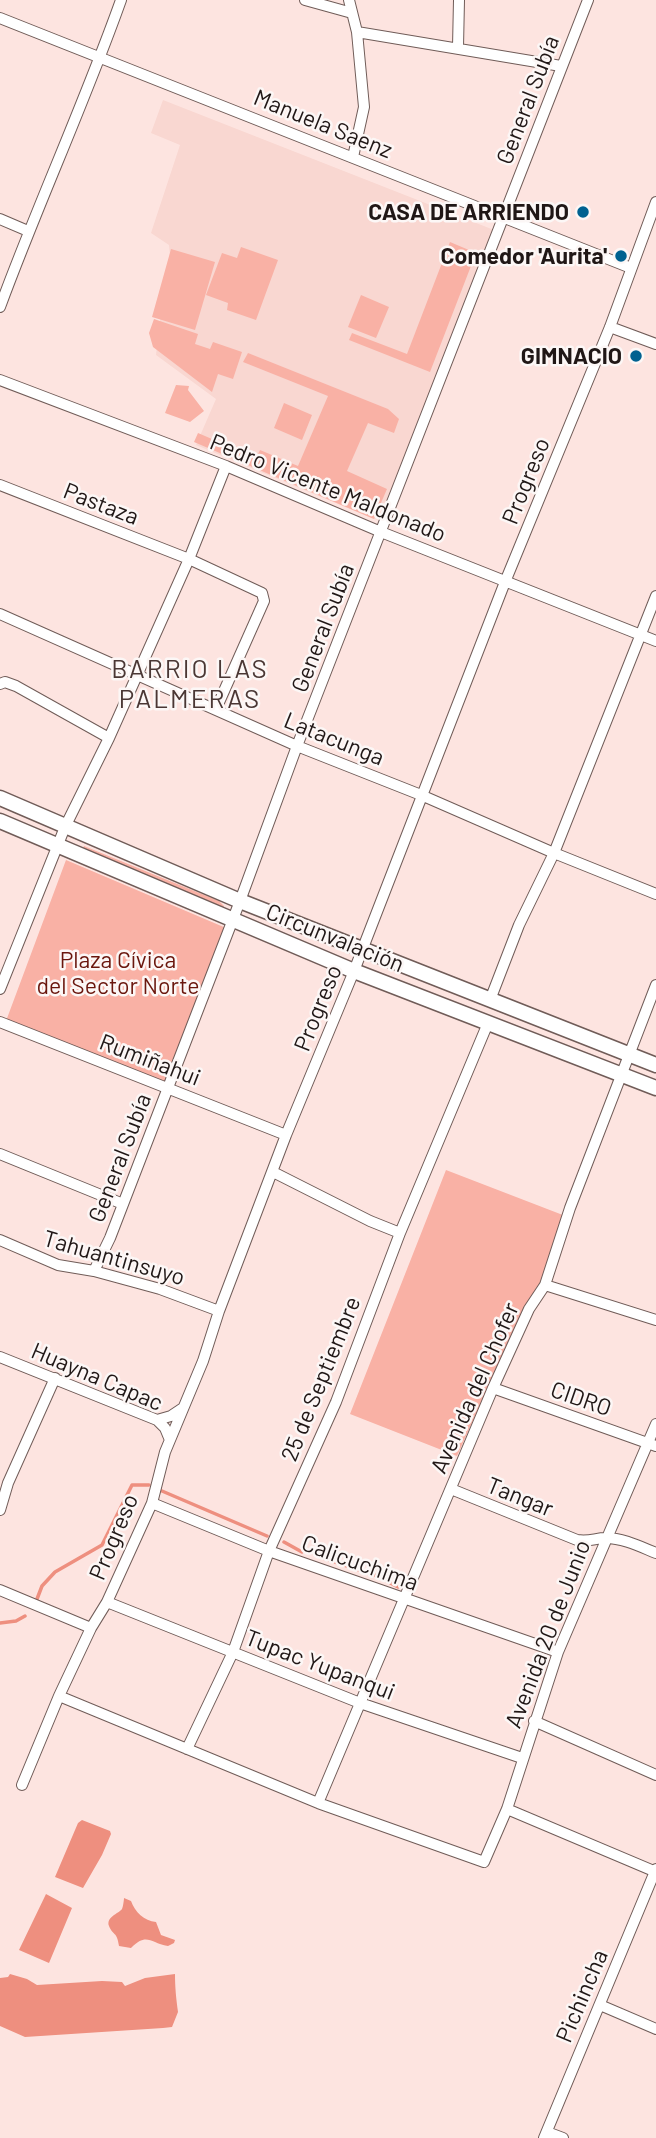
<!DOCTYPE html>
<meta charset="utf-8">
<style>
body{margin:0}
canvas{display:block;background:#fde4e0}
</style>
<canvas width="656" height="2138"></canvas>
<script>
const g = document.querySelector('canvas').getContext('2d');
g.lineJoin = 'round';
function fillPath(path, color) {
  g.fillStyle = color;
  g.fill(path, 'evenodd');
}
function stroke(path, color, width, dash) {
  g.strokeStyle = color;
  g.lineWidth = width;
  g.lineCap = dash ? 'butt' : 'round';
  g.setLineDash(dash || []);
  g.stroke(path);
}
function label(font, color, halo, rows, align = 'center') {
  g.font = font + ' Barlow,sans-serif';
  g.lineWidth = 5;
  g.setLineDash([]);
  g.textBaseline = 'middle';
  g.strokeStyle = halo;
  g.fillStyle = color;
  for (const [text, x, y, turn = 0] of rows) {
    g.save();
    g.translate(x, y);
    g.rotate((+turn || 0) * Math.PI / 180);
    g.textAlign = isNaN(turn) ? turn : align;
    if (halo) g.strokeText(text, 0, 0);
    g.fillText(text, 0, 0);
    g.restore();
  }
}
const built = new Path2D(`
 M 163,100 L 494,230 L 383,521 L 374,519 L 196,445 L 216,399 L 156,355 L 164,285 L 172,276 L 169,245 L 151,233 L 180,145 L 151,133 Z`);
const green = new Path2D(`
 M 450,242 L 476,253 L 430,372 L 349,340 L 352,333 L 407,354 Z
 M 241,247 L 278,260 L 256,320 L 227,310 L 228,303 L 206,295 L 222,253 L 237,258 Z
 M 171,249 L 215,262 L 195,330 L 152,317 Z
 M 361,295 L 389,307 L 376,338 L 348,327 Z
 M 154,319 L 198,334 L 195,344 L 210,349 L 213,342 L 242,352 L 233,379 L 218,374 L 212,392 L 153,347 L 149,333 Z
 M 248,353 L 388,409 L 399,419 L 394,433 L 368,423 L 347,471 L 387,489 L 374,519 L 194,442 L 198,433 L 256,458 L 260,450 L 298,466 L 328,396 L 243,362 Z
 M 176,385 L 189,386 L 188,390 L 204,411 L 190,422 L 165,413 Z
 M 284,403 L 312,415 L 302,440 L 274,428 Z
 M 84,846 L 219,901 L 224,906 L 219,915 L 80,855 Z
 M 66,860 L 226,928 L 167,1084 L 6,1021 Z
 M 446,1170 L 568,1217 L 540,1293 L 524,1307 L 457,1456 L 350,1414 Z`);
const water = new Path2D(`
 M 82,1820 L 110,1831 L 111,1834 L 102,1855 L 83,1888 L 55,1877 L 78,1823 Z
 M 46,1894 L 72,1908 L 49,1963 L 19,1950 Z
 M 124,1898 L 131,1901 C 135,1912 144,1921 156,1922 L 161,1935 L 175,1940 L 174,1943 L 168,1946 C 150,1943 147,1932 131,1948 L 119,1946 C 117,1931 113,1936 109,1926 C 106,1917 118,1914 122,1909 C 123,1907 124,1900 124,1898 Z
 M 10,1974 L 27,1979 L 37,1985 L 102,1981 L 122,1982 L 125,1986 L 145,1978 L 175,1974 C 175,1987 176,1998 178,2012 L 172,2027 L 163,2028 L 25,2037 L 0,2026 L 0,1978 L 8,1977 Z`);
const stream = new Path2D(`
 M 162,1491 L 267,1536
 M 284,1542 L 302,1552
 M 323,1558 L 377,1576 L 398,1587
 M 37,1599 L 42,1586 L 55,1572 L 102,1545 L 132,1485 L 149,1485
 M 0,1623 L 16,1621 L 25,1616`);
const minor = new Path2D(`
 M 305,0 L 352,13
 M 349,0 L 357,32 L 364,107 L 353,157
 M 0,18 L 631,268
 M 357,32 L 561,66
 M 458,47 L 459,0
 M 0,219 L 28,231
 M 0,307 C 38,204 84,104 121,0
 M 610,327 L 656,344
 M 0,380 L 226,466 L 381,532 L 656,641
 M 0,485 L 189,559 L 262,593 L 264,601 L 216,709
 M 0,614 L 297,746 L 421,795 L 554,853 L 656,894
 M 0,684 L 5,682 L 16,686 L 109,738
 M 0,989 L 65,827 L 109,738 L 189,559 L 226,466
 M 490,1000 L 519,925 L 554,853 L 656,596
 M 0,1022 L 286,1135
 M 0,1154 L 123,1204
 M 273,1172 L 370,1221 L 400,1233
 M 0,1240 L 58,1265 L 94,1271 L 160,1289 L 219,1311
 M 94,1271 L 110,1238 L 240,901 L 297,746 L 588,0
 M 545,1285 L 656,1320
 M 0,1357 L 157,1420 L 165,1428 L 170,1440
 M 493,1388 L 656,1446
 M 157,1420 L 171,1416 L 183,1408
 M 451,1489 L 577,1540 C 590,1542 595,1538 606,1538 C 623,1538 641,1547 656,1553
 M 152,1503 L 269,1551 L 558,1652
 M 0,1510 L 8,1483 L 55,1378
 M 0,1590 L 91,1628
 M 107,1602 L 360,1703 L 522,1758
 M 59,1696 L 318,1803 L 484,1862 L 507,1809 L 558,1652 L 656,1424
 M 534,1721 L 656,1775
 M 187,1749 L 233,1652 L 269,1551 L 336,1402 L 400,1233 L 488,1023
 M 22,1785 L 59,1696 L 91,1628 L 107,1602 L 152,1503 L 165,1452 L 203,1361 L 219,1311 L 286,1135 L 354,971 L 505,582 L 610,327 L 656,202
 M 318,1803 L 493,1388 L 529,1309 L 545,1285 L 570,1208 L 656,985
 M 507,1809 L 656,1872
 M 600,2005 L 656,2029
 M 547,2132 L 563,2138
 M 544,2138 L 656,1869`);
const secondary = new Path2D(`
 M 0,798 L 240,901 L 656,1065
 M 0,821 L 354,971 L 656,1088`);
const markers = [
 [583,212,7,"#006190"],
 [621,256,7,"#006190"],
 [636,356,7,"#006190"]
];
const streetNames = [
 ["General Subía",528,100,-69],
 ["Manuela Saenz",323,124,22],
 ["Progreso",526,481,-68],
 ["Pedro Vicente Maldonado",328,488,22],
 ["Pastaza",101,504,21],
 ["General Subía",323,628,-69],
 ["Latacunga",334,739,22],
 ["Circunvalación",335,938,22],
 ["Progreso",318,1008,-68],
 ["Rumiñahui",150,1060,21],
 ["General Subía",120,1158,-69],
 ["Tahuantinsuyo",114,1258,16],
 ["Huayna Capac",97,1377,23],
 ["25 de Septiembre",321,1379,-68],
 ["Avenida del Chofer",475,1388,-66],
 ["CIDRO",581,1399,19],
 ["Tangar",520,1497,22],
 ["Progreso",114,1537,-67],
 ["Calicuchima",360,1563,20],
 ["Avenida 20 de Junio",548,1634,-69],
 ["Tupac Yupanqui",320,1665,21],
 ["Pichincha",582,1996,-67]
];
const poiNames = [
 ["CASA DE ARRIENDO",569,212],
 ["Comedor 'Aurita'",607,256],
 ["GIMNACIO",622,356]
];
const parkNames = [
 ["Plaza Cívica",118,960],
 ["del Sector Norte",118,986]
];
const quarterNames = [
 ["BARRIO LAS",190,669],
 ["PALMERAS",190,699]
];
fillPath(built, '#f9d7d1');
fillPath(green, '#f9b1a5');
fillPath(water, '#ee8f7f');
stroke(stream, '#ee8f7f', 3.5);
stroke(minor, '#705c58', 12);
stroke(secondary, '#705c58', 17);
stroke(minor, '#fff', 10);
stroke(secondary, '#fff', 14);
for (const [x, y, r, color] of markers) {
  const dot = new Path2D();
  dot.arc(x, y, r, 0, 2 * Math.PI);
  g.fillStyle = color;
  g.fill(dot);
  stroke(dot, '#fcf7f6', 2.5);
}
label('23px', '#201716', '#fcf7f6', streetNames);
label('bold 23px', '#201716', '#fcf7f6', poiNames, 'right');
label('23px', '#6a160d', '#fcf7f6', parkNames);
g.letterSpacing = '2px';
label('26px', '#4a3734', '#fcf7f6', quarterNames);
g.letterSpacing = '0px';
</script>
